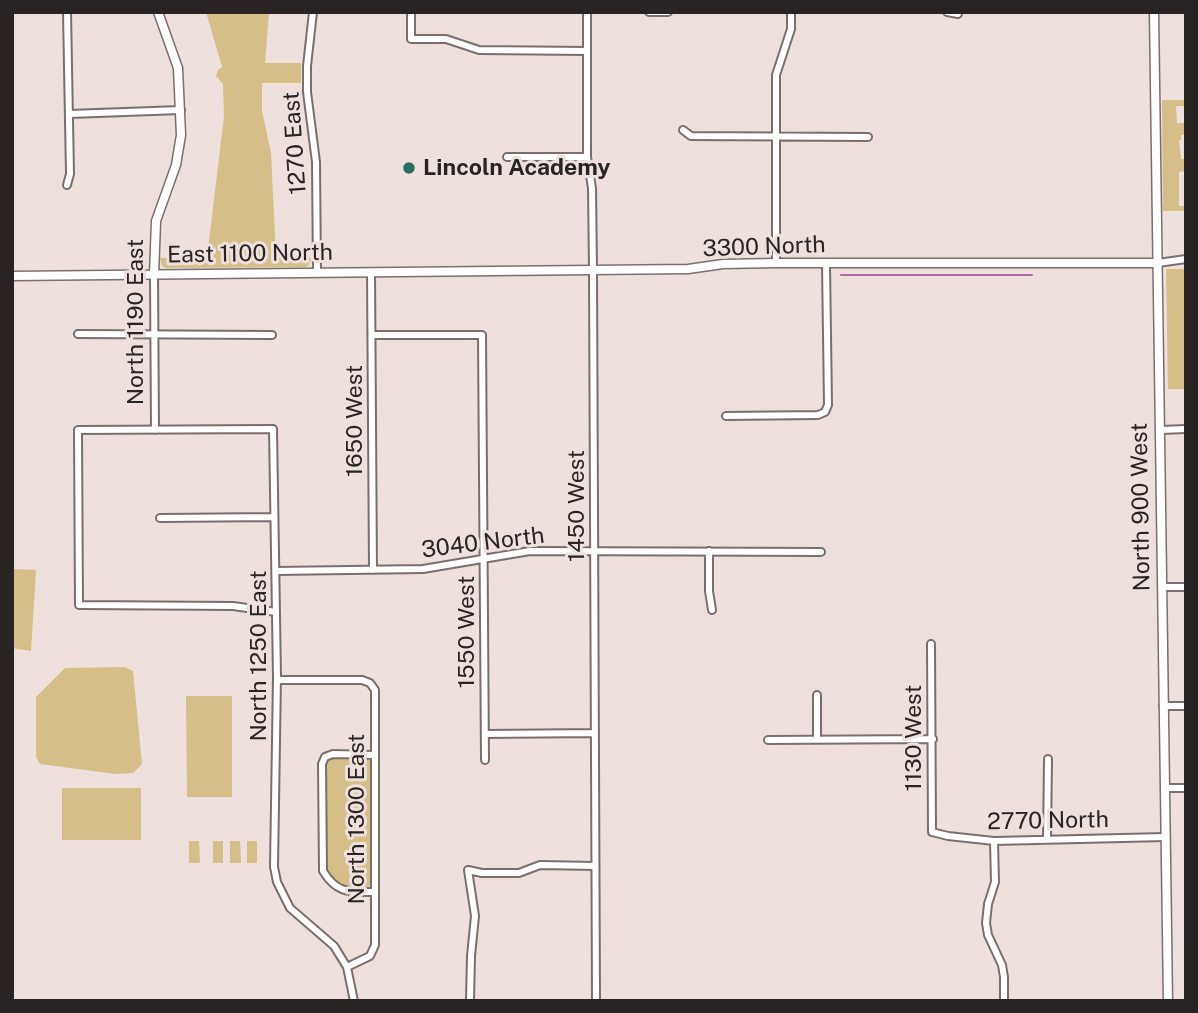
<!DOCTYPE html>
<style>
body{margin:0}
#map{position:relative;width:1198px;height:1013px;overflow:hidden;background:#ede0dd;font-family:"Public Sans",sans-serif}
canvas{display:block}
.frame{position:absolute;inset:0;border:14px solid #292423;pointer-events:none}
</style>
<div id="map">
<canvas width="1198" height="1013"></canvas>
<div class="frame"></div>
</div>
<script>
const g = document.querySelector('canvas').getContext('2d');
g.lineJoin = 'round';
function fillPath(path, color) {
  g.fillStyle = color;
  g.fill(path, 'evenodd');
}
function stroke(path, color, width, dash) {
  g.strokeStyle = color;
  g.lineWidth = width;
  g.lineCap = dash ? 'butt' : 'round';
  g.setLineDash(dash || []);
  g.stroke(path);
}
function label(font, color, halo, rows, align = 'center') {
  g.font = font + ' "Public Sans",sans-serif';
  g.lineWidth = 6;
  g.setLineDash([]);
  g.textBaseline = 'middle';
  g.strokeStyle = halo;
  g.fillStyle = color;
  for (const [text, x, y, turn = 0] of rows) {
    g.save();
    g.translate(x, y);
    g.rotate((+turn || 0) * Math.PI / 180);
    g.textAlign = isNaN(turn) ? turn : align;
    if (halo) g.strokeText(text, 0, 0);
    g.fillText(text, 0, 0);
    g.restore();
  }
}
const green = new Path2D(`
 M 206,12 L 269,12 L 265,63 L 301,63 L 301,83 L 262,83 L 262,111 L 271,153 L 276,257 L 311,258 L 309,265 L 305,267 L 166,268 L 162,266 L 160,258 L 193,257 L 208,250 L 224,116 L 223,84 L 216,76 L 218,70 L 222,67 Z
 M 1162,100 L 1186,100 L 1186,106 L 1176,106 L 1177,123 L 1186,123 L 1186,134 L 1181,135 L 1181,140 L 1179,141 L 1181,159 L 1186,159 L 1186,171 L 1179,172 L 1179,206 L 1186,206 L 1186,211 L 1163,211 Z
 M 1166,269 L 1186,269 L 1186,389 L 1168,389 Z
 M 12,569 L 36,570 L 31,651 L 12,648 Z
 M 125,667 L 133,671 L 142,764 L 133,773 L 116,774 L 40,764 L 36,757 L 36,697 L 65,668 Z
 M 186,696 L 232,696 L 232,797 L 187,797 Z
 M 329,759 L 368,759 L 371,762 L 371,885 L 367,888 C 348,888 335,887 326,869 L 326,763 Z
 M 62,788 L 141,788 L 141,840 L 62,840 Z
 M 189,841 L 199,841 L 200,863 L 189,863 Z
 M 213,841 L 223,841 L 223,863 L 213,863 Z
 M 230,841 L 240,841 L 241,863 L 230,863 Z
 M 247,841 L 257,841 L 257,863 L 247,863 Z`);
const stream = new Path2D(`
 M 841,275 L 1032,275`);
const minor = new Path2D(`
 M 313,12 L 307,66 L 307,92 L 316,162 L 317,272
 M 411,12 L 411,39 L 446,39 L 479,50 L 587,51
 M 587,12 L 587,157 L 592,188 L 593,269 L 596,1001
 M 649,12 L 668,12
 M 947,12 L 958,14
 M 69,114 L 181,110
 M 683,130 L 691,136 L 868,137
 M 507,157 L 587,157
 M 67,185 L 70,174 L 67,12
 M 776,263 L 776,75 L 791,29 L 791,12
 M 1158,263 L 1186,259
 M 371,272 L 373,570
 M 154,275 L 155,430
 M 78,334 L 272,335
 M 372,335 L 482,335 L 485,760
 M 726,416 L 818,415 L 825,412 L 828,405 L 826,264
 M 1160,430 L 1186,429
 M 160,518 L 274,517
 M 709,551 L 709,591 L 712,610
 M 276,571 L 423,569 L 530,551 L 821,552
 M 1162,587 L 1186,587
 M 276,612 L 233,606 L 79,605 L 78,430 L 273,429 L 277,677 L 274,867 L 277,882 L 290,908 L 334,946 L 347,967 L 354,1001
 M 931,644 L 932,832 L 948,836 L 994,841 L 1165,837
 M 277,680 L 362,680 L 370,683 L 375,690 L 375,945 L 370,956 L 347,967
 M 817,695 L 817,739
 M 1163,706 L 1186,706
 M 485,734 L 595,733
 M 768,740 L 933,739
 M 375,755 L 333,754 L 325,757 L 322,764 L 323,871 C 337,894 350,892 375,892
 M 1165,788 L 1186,788
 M 1047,839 L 1048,759
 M 994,841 L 995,882 L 988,904 L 986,923 L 988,935 L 1002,965 L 1004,977 L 1004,1001
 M 470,1001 L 471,956 L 475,916 L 468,870 L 482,873 L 519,873 L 540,865 L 595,866`);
const tertiary = new Path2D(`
 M 1154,12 L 1168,1001
 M 154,275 L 156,221 L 176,165 L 181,135 L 178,68 L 158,12
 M 12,276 L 688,269 L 723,264 L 776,263 L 1158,263`);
const markers = [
 [409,168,7,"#286e62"]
];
const streetNames = [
 ["1270 East",295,143,-94],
 ["3300 North",764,247,-2],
 ["East 1100 North",250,254,-1],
 ["North 1190 East",136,322,-90],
 ["1650 West",355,421,-90],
 ["1450 West",577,506,-90],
 ["North 900 West",1141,507,-91],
 ["3040 North",483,543,-7],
 ["1550 West",467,632,-90],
 ["North 1250 East",259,656,-90],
 ["1130 West",914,738,-90],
 ["North 1300 East",357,819,-90],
 ["2770 North",1048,821,-1]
];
const poiNames = [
 ["Lincoln Academy",423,168]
];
fillPath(green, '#d3bf87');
stroke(stream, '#ae6aa5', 2);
stroke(minor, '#7b6f6d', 10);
stroke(tertiary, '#7b6f6d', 11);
stroke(minor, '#fff', 6);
stroke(tertiary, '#fff', 8);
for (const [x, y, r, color] of markers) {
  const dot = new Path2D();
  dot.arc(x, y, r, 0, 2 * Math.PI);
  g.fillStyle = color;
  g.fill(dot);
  stroke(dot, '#ede0dd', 2.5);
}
label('23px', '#292423', '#ede0dd', streetNames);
label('bold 23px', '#292423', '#ede0dd', poiNames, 'left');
</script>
